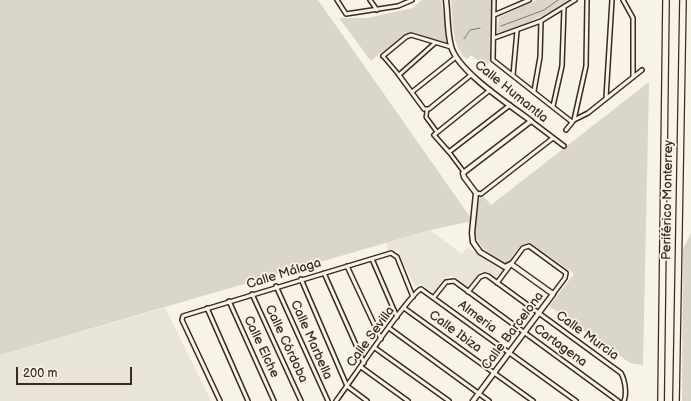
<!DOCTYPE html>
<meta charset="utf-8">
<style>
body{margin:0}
#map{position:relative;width:691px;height:401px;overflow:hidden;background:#f7f3e8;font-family:"Balsamiq Sans",sans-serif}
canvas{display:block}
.scale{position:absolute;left:16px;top:367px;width:116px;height:18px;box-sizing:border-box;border:2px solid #3b2a1e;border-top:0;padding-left:5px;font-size:12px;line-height:14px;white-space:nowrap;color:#3b2a1e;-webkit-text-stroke:3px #f7f3e8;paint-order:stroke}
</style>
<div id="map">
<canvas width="691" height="401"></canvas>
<div class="scale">200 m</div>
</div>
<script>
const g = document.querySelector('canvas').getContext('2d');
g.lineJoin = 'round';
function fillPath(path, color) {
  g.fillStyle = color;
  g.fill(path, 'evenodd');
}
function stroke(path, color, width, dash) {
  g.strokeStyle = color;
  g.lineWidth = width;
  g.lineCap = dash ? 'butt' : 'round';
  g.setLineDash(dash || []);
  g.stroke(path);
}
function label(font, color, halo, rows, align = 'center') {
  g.font = font + ' "Balsamiq Sans",sans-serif';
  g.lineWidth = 3.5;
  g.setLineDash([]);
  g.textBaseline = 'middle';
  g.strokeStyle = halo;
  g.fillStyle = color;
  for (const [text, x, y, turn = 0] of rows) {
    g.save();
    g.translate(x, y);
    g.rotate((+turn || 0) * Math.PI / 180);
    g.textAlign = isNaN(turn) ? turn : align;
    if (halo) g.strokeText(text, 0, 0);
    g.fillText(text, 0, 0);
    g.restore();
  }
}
const built = new Path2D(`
 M 430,230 L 462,254 L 467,247 L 502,271 L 497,278 L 488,272 L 480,272 L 469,286 L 467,287 L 453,276 L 449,276 L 445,278 L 434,293 L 421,284 L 415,287 L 398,251 L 394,249 L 389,251 L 386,243 Z
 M 165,308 L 211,401 L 0,401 L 0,355 Z`);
const green = new Path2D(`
 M 0,0 L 318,0 L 473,221 L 430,230 L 0,355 Z
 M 422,0 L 441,0 L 449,46 L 413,32 L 379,54 L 371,61 L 339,18 L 367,18 L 413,8 Z
 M 451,0 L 491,0 L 490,61 L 486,67 L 471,55 L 467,59 C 451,48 453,17 451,0 Z
 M 537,0 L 569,0 C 548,14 525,25 501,33 L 497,32 L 499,17 Z
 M 649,82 L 643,365 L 630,363 L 549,306 L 574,274 L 531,243 C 519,242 514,255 508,263 C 501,263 497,259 492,255 C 467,238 475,224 480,197 L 483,196 L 491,205 Z
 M 691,233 L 691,401 L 682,401 L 683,249 Z`);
const stream = new Path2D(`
 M 501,26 L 544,10 L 558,0
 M 464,39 L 470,30 L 480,28`);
const pedestrian = new Path2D(`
 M 383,56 L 399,75
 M 427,110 L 426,117 L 437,132
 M 449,152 L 464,172`);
const minor = new Path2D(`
 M 337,0 L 346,14 L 398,6 L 412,0
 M 370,0 L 377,10
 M 494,0 L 493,60 L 572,122
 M 623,0 L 633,18 L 633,77
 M 494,15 L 529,0
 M 494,38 L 541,21 L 575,0
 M 435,43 L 399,75 L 424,109 L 429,109 L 471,75
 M 383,56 L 406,37 L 411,35 L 451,47
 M 513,75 L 517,31
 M 490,90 L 434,135 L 449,152 L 510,105
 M 534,91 L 540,57 L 541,21
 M 412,92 L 456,57
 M 606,98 L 612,0
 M 553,106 L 562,66 L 564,8
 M 574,120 L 586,66 L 587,0
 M 531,121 L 564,146
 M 566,130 L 574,120 L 588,113 L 642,70
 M 476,193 L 481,194 L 553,138
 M 372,259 L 397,317
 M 347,266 L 381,339
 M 324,273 L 364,363
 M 301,279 L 347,386 L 367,401
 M 497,283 L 523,248 L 529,246 L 566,273 L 565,278 L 553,294
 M 276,286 L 328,401
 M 468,292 L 480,277 L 485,275 L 488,276 L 621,373 C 625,380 627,394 624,401
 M 252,294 L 301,401
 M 434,297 L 446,282 L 454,281 L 618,401
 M 229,301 L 274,401
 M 207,308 L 248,401
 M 404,308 L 533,401
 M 389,328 L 489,401
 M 375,348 L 449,401
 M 361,367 L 408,401
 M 220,401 L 182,320 L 183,316 L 391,253 L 397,257 L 413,297
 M 336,401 C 349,384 409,294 421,289 L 576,401`);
const tertiary = new Path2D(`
 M 446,0 C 448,15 447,31 451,46 C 457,71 510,105 531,121 L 463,173 L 464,177 L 476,193 L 472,233 L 473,242 L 480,252 L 505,267 L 511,264 L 553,294 L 473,401`);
const motorway = new Path2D(`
 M 661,401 L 666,0
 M 676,401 L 683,0`);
const streetNames = [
 ["Calle Humantla",511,92,39],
 ["Periférico Monterrey",668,200,-89],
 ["Calle Málaga",284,274,-17],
 ["Almeria",477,317,37],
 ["Calle Barcelona",513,331,-53],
 ["Calle Ibiza",455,332,36],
 ["Calle Murcia",587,336,36],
 ["Calle Sevilla",371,337,-54],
 ["Calle Marbella",311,340,66],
 ["Calle Córdoba",286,344,65],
 ["Cartagena",560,346,36],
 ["Calle Elche",261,347,65]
];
fillPath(built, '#e9e4d9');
fillPath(green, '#dbd6cb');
stroke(stream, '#84786c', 1);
stroke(pedestrian, '#3b2a1e', 5.5);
stroke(minor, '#3b2a1e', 6);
stroke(tertiary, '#3b2a1e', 7);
stroke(motorway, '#3b2a1e', 8);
stroke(pedestrian, '#f7f3e8', 2.5);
stroke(minor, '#f7f3e8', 3);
stroke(tertiary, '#f7f3e8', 4);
stroke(motorway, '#f7f3e8', 5.5);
label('13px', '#3b2a1e', '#f7f3e8', streetNames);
</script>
